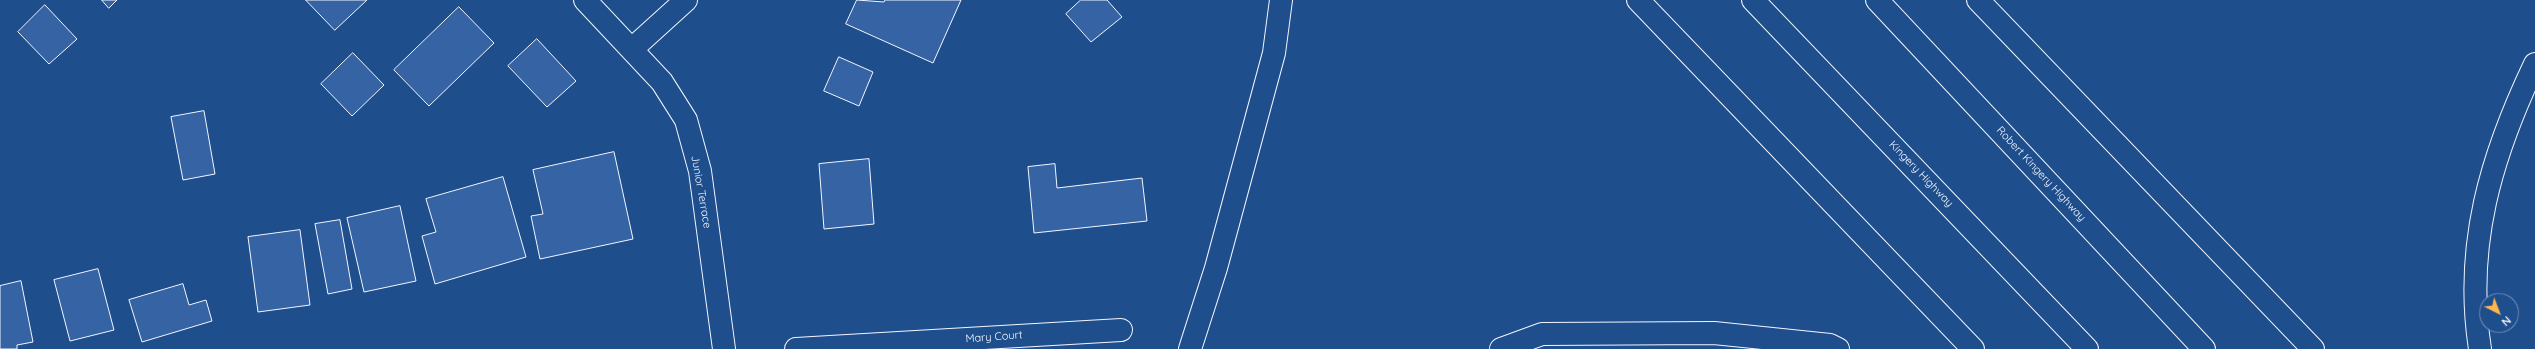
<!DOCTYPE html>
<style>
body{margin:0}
#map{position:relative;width:2535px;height:349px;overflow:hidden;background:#1f4e8c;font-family:Quicksand,sans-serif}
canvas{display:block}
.north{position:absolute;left:2479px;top:293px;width:40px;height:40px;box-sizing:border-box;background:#1f4e8c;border:1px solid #7391ba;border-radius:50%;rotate:138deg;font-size:11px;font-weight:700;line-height:16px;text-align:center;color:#f2f6ff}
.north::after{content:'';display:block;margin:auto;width:14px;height:18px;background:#ffb74d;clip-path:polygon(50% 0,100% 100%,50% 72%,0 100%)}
</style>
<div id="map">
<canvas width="2535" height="349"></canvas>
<div class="north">N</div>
</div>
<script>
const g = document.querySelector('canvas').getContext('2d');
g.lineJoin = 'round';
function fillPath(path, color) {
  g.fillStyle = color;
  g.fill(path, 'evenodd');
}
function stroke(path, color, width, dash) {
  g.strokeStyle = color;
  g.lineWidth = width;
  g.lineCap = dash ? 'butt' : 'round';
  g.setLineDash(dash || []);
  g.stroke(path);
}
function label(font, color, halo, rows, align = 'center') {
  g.font = font + ' Quicksand,sans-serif';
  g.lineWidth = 3;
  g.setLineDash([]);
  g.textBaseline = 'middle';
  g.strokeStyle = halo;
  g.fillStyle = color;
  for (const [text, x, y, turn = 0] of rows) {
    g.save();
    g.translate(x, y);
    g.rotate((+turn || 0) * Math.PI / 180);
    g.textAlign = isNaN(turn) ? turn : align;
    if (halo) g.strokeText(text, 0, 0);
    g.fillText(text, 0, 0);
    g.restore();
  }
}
const building = new Path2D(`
 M 102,0 L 117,0 L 109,8 Z
 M 306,0 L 367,0 L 335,30 Z
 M 857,0 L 884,2 L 885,0 L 961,0 L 933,63 L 846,24 Z
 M 1081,0 L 1107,0 L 1122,17 L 1091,42 L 1066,14 Z
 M 45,5 L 77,39 L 49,64 L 18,32 Z
 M 459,7 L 494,43 L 429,106 L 394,70 Z
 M 537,39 L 576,81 L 547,107 L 508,66 Z
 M 353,53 L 384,85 L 352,116 L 321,84 Z
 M 839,57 L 873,72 L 859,106 L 824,91 Z
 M 204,111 L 215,174 L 183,180 L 171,117 Z
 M 614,152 L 633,239 L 540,259 L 531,216 L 543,214 L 533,170 Z
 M 869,159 L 874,224 L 824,229 L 819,164 Z
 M 1055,164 L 1057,188 L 1142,178 L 1147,221 L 1034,233 L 1028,167 Z
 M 503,177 L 526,257 L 435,284 L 422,236 L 436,232 L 426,199 Z
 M 400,206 L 416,281 L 364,292 L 347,218 Z
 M 340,220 L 352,289 L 328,294 L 315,224 Z
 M 300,230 L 310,305 L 258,312 L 248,237 Z
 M 98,269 L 114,330 L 70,341 L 54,280 Z
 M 21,281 L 33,342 L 17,345 L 17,349 L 0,349 L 0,286 Z
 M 183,284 L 189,305 L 206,300 L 212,321 L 142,342 L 129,300 Z`);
const minor = new Path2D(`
 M 585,0 L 662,82 L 686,120 L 700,171 L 724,349
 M 632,49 L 686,0
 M 796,349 L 1121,330`);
const highway = new Path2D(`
 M 1638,0 L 1973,349
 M 1753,0 L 2087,349
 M 1877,0 L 2204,349
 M 1978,0 L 2313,349
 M 1190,349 L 1216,268 L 1274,53 L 1281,0
 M 1501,349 L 1542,334 L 1714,333 L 1830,345 L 1838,349
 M 2480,349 C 2464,246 2491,156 2535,64`);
const streetNames = [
 ["Kingery Highway",1921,174,46],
 ["Robert Kingery Highway",2041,174,47],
 ["Junior Terrace",701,192,80],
 ["Mary Court",994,337,-4]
];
fillPath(building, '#3563a3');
stroke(building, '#f2f6ff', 1);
stroke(minor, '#f2f6ff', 24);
stroke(highway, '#f2f6ff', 24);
stroke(minor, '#1f4e8c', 22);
stroke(highway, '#1f4e8c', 22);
label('11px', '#f2f6ff', '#1f4e8c', streetNames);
</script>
